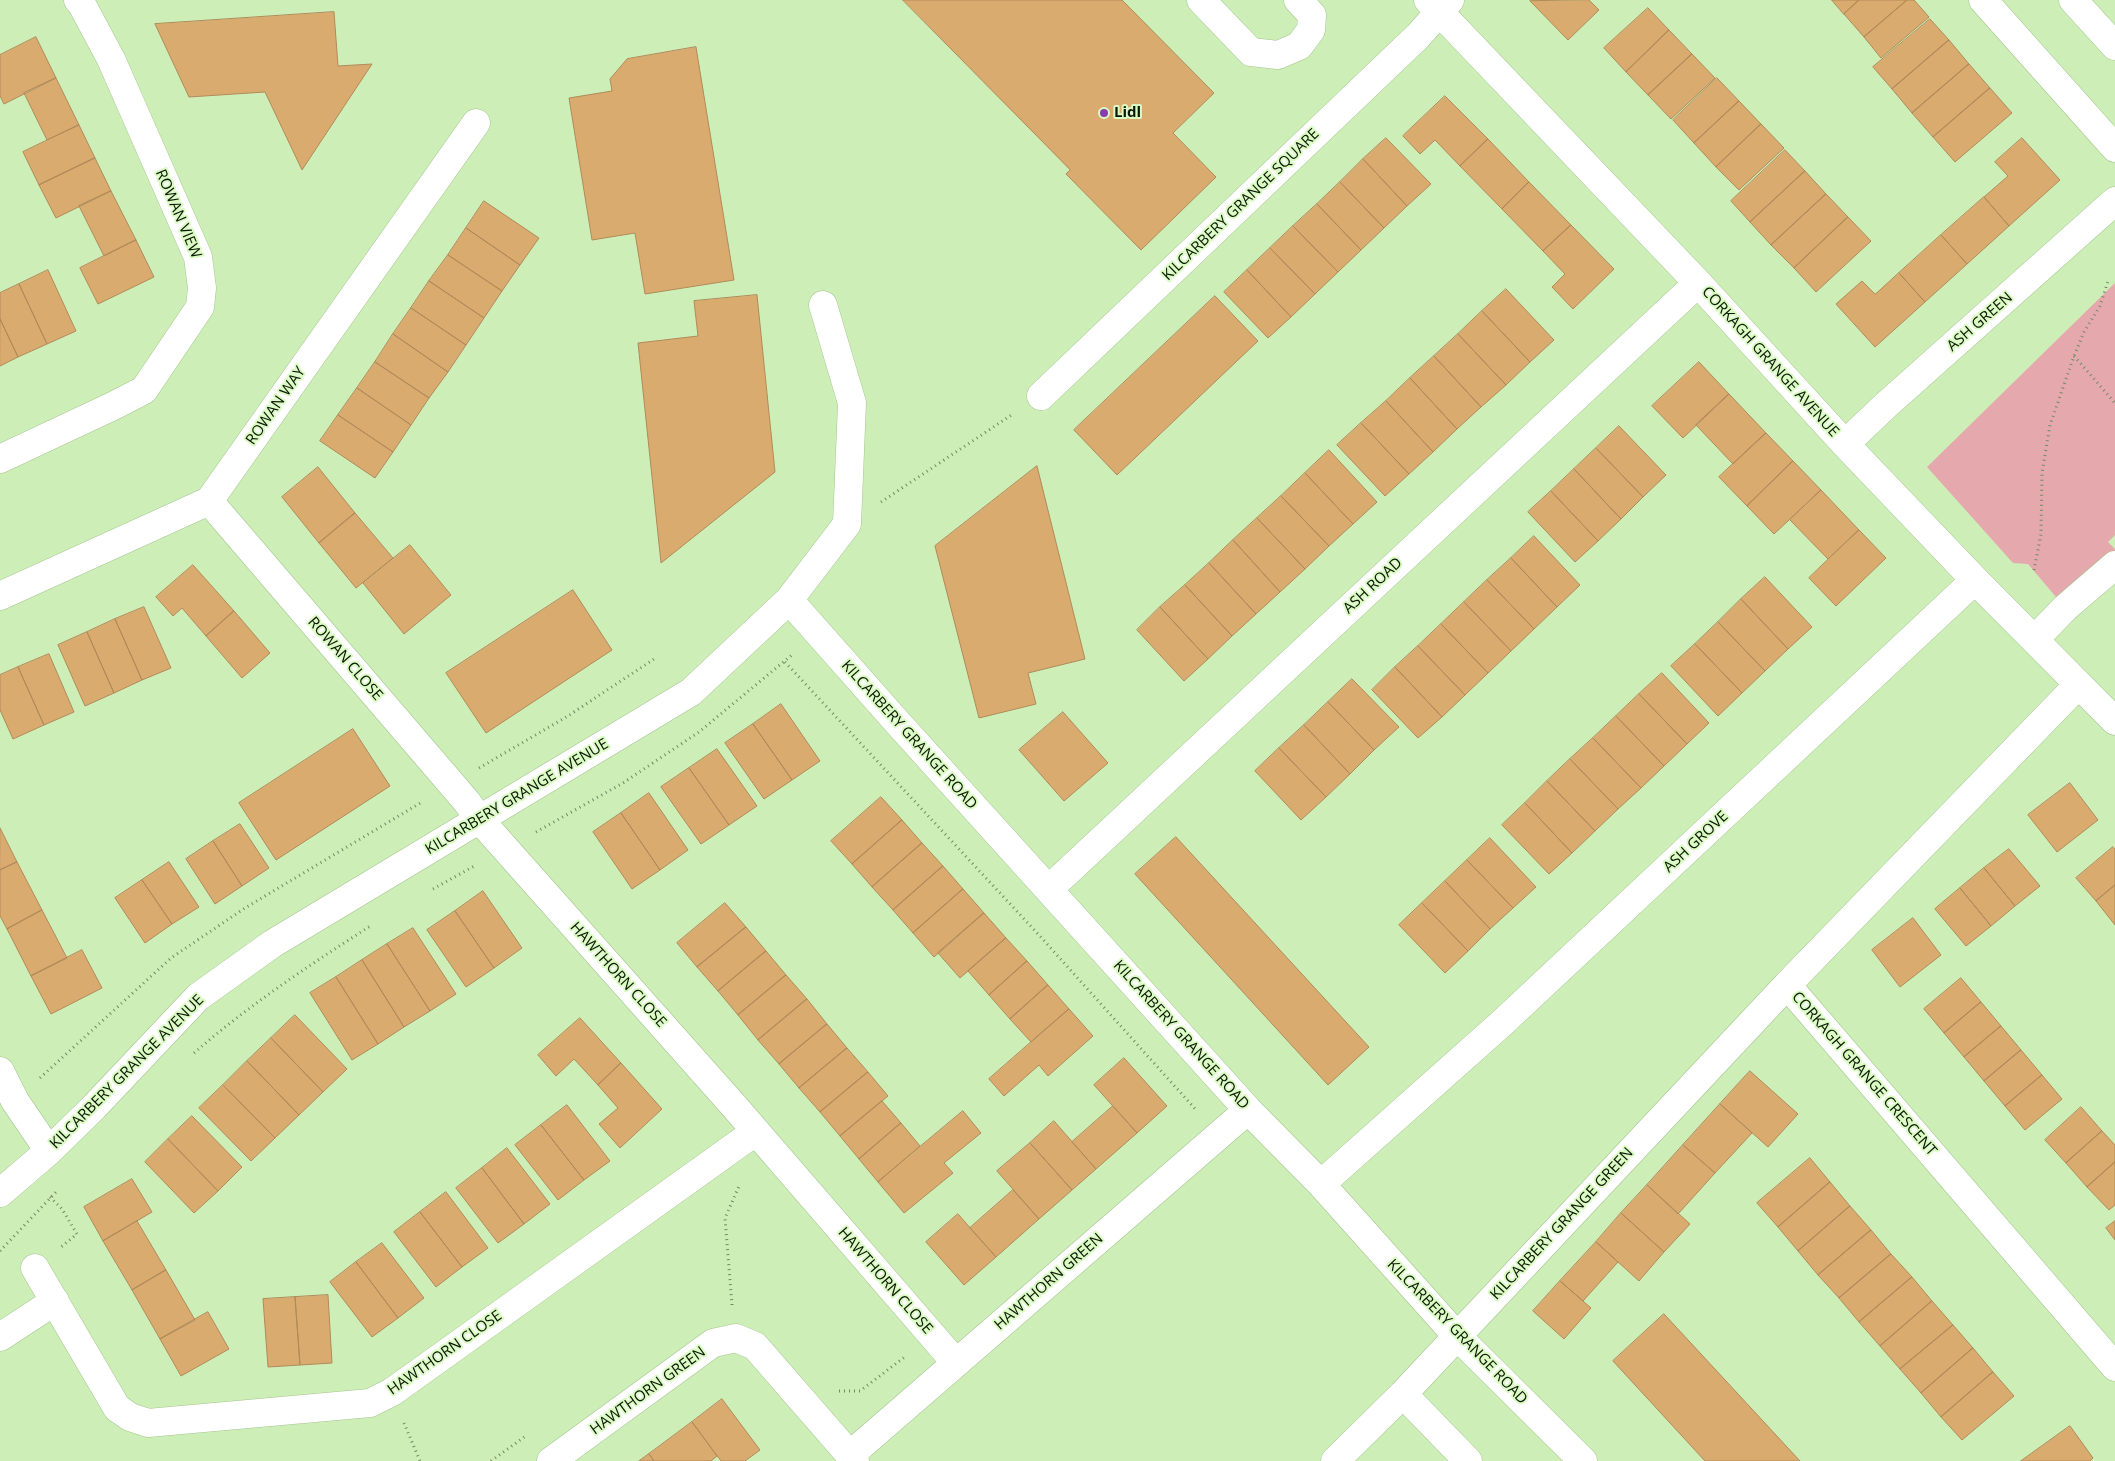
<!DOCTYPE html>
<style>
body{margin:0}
canvas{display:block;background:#cdeeb7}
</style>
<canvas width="2115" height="1461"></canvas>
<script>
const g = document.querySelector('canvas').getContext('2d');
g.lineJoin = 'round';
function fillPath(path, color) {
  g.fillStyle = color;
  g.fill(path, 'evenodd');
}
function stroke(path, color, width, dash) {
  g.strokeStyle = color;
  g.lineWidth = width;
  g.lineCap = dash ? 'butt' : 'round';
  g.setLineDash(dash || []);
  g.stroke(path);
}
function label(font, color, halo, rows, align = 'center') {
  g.font = font + ' "Open Sans",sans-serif';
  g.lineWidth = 4;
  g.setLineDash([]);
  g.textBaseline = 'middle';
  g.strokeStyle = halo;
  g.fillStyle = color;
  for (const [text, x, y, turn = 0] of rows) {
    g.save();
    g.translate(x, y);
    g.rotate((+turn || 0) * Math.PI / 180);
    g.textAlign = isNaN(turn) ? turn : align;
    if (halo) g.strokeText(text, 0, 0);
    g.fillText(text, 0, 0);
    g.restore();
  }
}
const green = new Path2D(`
 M 2115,283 L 2115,535 L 2108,542 L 2115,549 L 2115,554 L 2062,604 L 2028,564 L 2013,563 L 1927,467 Z`);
const building = new Path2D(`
 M 903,0 L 1122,0 L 1214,93 L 1173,133 L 1216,177 L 1141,250 L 1066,174 L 1070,170 Z
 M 1589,0 L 1599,10 L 1568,40 L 1530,1 Z
 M 1832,0 L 1859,0 L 1844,14 Z
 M 1859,0 L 1907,0 L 1864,37 L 1844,14 Z
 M 1907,0 L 1914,0 L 1929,17 L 1881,58 L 1864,37 Z
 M 1648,8 L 1669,30 L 1626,72 L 1604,48 Z
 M 334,12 L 338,66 L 372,64 L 302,170 L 265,92 L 189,97 L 155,24 Z
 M 1930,19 L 1949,40 L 1892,89 L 1873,67 Z
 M 1669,30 L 1692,54 L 1648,95 L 1626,72 Z
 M 36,37 L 56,78 L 4,104 L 0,96 L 0,55 Z
 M 1949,40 L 1969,64 L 1912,113 L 1892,89 Z
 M 696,47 L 734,280 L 645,294 L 635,233 L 592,240 L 569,98 L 612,91 L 610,79 L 627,59 Z
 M 1692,54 L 1715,78 L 1671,119 L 1648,95 Z
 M 1969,64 L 1990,88 L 1933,137 L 1912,113 Z
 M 56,78 L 79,125 L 47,140 L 24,93 Z
 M 1717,78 L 1739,101 L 1694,143 L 1673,120 Z
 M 1990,88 L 2012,113 L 1955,162 L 1933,137 Z
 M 1445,96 L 1488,139 L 1460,166 L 1435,140 L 1420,154 L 1403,136 Z
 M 1739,101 L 1761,124 L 1716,167 L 1694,143 Z
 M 1761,124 L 1784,148 L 1739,190 L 1716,167 Z
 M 79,125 L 95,158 L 39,185 L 23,152 Z
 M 1386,138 L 1431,184 L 1407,206 L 1363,159 Z
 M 2022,138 L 2060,180 L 2009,226 L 1984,197 L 2008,176 L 1995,162 Z
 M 1488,139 L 1529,182 L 1502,209 L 1460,166 Z
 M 1785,150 L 1805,171 L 1750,222 L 1731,201 Z
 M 95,158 L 111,191 L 56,218 L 39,185 Z
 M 1363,159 L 1407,206 L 1384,228 L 1340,182 Z
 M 1805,171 L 1826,194 L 1771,245 L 1750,222 Z
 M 1340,182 L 1384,228 L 1361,250 L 1317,204 Z
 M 1529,182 L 1571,225 L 1543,251 L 1502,209 Z
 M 111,191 L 136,240 L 104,256 L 79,206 Z
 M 1826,194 L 1848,217 L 1794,268 L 1771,245 Z
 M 1984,197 L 2009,226 L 1967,264 L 1941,235 Z
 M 484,201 L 539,238 L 520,265 L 466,228 Z
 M 1317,204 L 1361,250 L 1338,272 L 1293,226 Z
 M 1848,217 L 1871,241 L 1816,292 L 1794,268 Z
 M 1571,225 L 1614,269 L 1573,309 L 1552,287 L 1565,274 L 1543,251 Z
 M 1293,226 L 1338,272 L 1315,294 L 1270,248 Z
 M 466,228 L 520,265 L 502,291 L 448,255 Z
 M 1941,235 L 1967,264 L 1925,302 L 1899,273 Z
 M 136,240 L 154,277 L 98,304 L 80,268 Z
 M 1270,248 L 1315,294 L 1291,317 L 1247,270 Z
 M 448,255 L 502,291 L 484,318 L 429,281 Z
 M 48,270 L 76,331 L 47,344 L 19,284 Z
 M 1247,270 L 1291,317 L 1268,338 L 1224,292 Z
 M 1899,273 L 1925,302 L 1875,347 L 1836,304 L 1862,281 L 1875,294 Z
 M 429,281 L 484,318 L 466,345 L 411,308 Z
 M 19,284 L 47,344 L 18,357 L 0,319 L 0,293 Z
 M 1506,289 L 1554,340 L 1530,362 L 1482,311 Z
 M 757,295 L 775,472 L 661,563 L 638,343 L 698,336 L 694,301 Z
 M 1215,296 L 1258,341 L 1117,475 L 1074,430 Z
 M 411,308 L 466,345 L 448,372 L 393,334 Z
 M 1482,311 L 1530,362 L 1506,385 L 1458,334 Z
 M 0,319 L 18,357 L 0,366 Z
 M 393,334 L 448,372 L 429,398 L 375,362 Z
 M 1458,334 L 1506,385 L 1481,407 L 1434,356 Z
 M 1434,356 L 1481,407 L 1457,429 L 1410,378 Z
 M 375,362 L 429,398 L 411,425 L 357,388 Z
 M 1699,362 L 1729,394 L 1683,438 L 1652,406 Z
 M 1410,378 L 1457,429 L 1433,452 L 1386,401 Z
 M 357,388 L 411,425 L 393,452 L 338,415 Z
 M 1729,394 L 1766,433 L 1733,464 L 1696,425 Z
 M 1386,401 L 1433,452 L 1409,474 L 1361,423 Z
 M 338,415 L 393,452 L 375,478 L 320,441 Z
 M 1361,423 L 1409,474 L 1385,496 L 1337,445 Z
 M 1619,426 L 1666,475 L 1643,497 L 1596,448 Z
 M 1766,433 L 1793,461 L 1747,506 L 1719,477 Z
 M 1596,448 L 1643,497 L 1621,519 L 1574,469 Z
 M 1329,450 L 1377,502 L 1353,524 L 1305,473 Z
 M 1793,461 L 1821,490 L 1774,534 L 1747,506 Z
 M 1037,466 L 1085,659 L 1028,673 L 1036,704 L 979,718 L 935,546 Z
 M 318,467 L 355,513 L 319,543 L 282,497 Z
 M 1574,469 L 1621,519 L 1598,541 L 1551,491 Z
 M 1305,473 L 1353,524 L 1329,546 L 1281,496 Z
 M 1821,490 L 1859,530 L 1828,559 L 1790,520 Z
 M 1551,491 L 1598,541 L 1575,562 L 1528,512 Z
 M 1281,496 L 1329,546 L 1305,569 L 1257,518 Z
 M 355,513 L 393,558 L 356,588 L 319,543 Z
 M 1257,518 L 1305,569 L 1280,592 L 1233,540 Z
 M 1859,530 L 1886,558 L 1836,606 L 1809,578 Z
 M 1534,536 L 1580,585 L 1557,607 L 1511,558 Z
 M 1233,540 L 1280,592 L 1256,614 L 1209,563 Z
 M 410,545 L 451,595 L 404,634 L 363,583 Z
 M 1511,558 L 1557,607 L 1534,629 L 1487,580 Z
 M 1209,563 L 1256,614 L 1232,636 L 1185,585 Z
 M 193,565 L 234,611 L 206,636 L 182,608 L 173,616 L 156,597 Z
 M 1765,577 L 1812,627 L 1788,649 L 1741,599 Z
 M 1487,580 L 1534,629 L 1511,651 L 1464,602 Z
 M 1185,585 L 1232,636 L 1208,659 L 1160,607 Z
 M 573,590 L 612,650 L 486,733 L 446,673 Z
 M 1741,599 L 1788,649 L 1765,671 L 1718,622 Z
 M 1464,602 L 1511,651 L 1488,673 L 1441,624 Z
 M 144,607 L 171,668 L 142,680 L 115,619 Z
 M 1160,607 L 1208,659 L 1184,681 L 1137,630 Z
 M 234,611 L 270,653 L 242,678 L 206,636 Z
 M 115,619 L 142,680 L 114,693 L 87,632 Z
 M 1718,622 L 1765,671 L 1742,693 L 1695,644 Z
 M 1441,624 L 1488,673 L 1465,695 L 1418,646 Z
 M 87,632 L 114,693 L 85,706 L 58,645 Z
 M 1695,644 L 1742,693 L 1718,716 L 1671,666 Z
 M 1418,646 L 1465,695 L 1442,717 L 1395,667 Z
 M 49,654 L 74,712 L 44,725 L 18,667 Z
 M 18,667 L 44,725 L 13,739 L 0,710 L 0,675 Z
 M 1395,667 L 1442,717 L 1418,738 L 1372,690 Z
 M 1662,673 L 1709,723 L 1687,744 L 1639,694 Z
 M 1352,679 L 1399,727 L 1374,750 L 1328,702 Z
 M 1639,694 L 1687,744 L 1664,766 L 1616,716 Z
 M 1328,702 L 1374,750 L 1350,774 L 1304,725 Z
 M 781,704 L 820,761 L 792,780 L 753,724 Z
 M 1063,712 L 1108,763 L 1064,801 L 1019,750 Z
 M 1616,716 L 1664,766 L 1641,788 L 1593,738 Z
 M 753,724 L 792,780 L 764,799 L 725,743 Z
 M 1304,725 L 1350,774 L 1326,797 L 1279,748 Z
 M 353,729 L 390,786 L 276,860 L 239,803 Z
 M 1593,738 L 1641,788 L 1618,809 L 1570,759 Z
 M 1279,748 L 1326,797 L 1301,820 L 1255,771 Z
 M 717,749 L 757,806 L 729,825 L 689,768 Z
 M 1570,759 L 1618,809 L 1595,831 L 1547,781 Z
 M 689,768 L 729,825 L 701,844 L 661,787 Z
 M 1547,781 L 1595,831 L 1572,853 L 1525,803 Z
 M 2070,783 L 2098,820 L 2057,852 L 2028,815 Z
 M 649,793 L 688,850 L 660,870 L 621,813 Z
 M 881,797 L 902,820 L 852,864 L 831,841 Z
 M 1525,803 L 1572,853 L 1549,874 L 1502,825 Z
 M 621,813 L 660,870 L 632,889 L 593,832 Z
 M 902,820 L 922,843 L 872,887 L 852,864 Z
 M 240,824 L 269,868 L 242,886 L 213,841 Z
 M 0,828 L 17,862 L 0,870 Z
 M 1176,837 L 1369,1047 L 1328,1085 L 1135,874 Z
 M 1490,838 L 1536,887 L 1513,908 L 1467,860 Z
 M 213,841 L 242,886 L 215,904 L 186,859 Z
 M 922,843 L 943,866 L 893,910 L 872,887 Z
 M 2113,847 L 2115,849 L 2115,885 L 2096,901 L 2076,878 Z
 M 2009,849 L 2040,886 L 2015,906 L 1984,868 Z
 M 1467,860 L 1513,908 L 1490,929 L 1445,881 Z
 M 17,862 L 42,910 L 7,929 L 0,916 L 0,870 Z
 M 169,862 L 199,907 L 172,924 L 142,880 Z
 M 943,866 L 963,889 L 913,933 L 893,910 Z
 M 1984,868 L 2015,906 L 1991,926 L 1960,888 Z
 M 142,880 L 172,924 L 145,943 L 115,898 Z
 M 1445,881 L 1490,929 L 1468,951 L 1422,903 Z
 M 2115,885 L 2115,925 L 2096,901 Z
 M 1960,888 L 1991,926 L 1966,946 L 1935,909 Z
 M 963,889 L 984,913 L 934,957 L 913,933 Z
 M 483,891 L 522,948 L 494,968 L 455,911 Z
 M 725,903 L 746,927 L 697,967 L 677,943 Z
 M 1422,903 L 1468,951 L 1445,973 L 1399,925 Z
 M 42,910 L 67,958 L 31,976 L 7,929 Z
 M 455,911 L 494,968 L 466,987 L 427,930 Z
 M 984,913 L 1006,938 L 960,978 L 938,953 Z
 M 1913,918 L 1941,955 L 1900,987 L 1872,950 Z
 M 746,927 L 766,951 L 718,991 L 697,967 Z
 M 413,928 L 456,994 L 430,1011 L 387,944 Z
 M 1006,938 L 1027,961 L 989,995 L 968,971 Z
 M 387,944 L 430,1011 L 404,1027 L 362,960 Z
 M 82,950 L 102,988 L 51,1014 L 31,976 Z
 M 766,951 L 786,975 L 738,1015 L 718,991 Z
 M 362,960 L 404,1027 L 378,1044 L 336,977 Z
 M 1027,961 L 1048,985 L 1010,1019 L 989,995 Z
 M 786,975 L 807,999 L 758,1040 L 738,1015 Z
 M 336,977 L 378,1044 L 352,1060 L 310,993 Z
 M 1961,978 L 1981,1002 L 1944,1033 L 1924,1009 Z
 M 1048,985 L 1069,1009 L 1031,1042 L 1010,1019 Z
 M 807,999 L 827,1024 L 779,1064 L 758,1040 Z
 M 1981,1002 L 2001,1026 L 1964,1057 L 1944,1033 Z
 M 1069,1009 L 1093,1036 L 1048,1076 L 1039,1065 L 1004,1096 L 989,1079 Z
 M 295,1015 L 347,1069 L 323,1092 L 271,1038 Z
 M 580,1018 L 621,1063 L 598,1085 L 574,1059 L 556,1076 L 538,1055 Z
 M 827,1024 L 847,1048 L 799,1088 L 779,1064 Z
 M 2001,1026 L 2021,1050 L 1984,1081 L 1964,1057 Z
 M 271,1038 L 323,1092 L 299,1115 L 247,1061 Z
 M 847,1048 L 868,1072 L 820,1112 L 799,1088 Z
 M 2021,1050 L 2042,1075 L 2005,1106 L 1984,1081 Z
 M 1124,1058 L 1167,1106 L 1137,1133 L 1094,1085 Z
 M 247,1061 L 299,1115 L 275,1138 L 223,1085 Z
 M 621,1063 L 662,1109 L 620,1148 L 599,1124 L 618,1108 L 598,1085 Z
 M 1750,1071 L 1798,1114 L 1768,1147 L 1720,1104 Z
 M 868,1072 L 888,1096 L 840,1136 L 820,1112 Z
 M 2042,1075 L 2062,1099 L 2025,1130 L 2005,1106 Z
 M 223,1085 L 275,1138 L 251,1161 L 199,1108 Z
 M 882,1101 L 901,1123 L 859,1159 L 840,1136 Z
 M 1720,1104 L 1752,1133 L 1715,1173 L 1683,1145 Z
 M 567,1105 L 610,1161 L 584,1180 L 541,1125 Z
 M 1113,1106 L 1137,1133 L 1096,1169 L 1072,1142 Z
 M 2081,1107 L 2102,1131 L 2066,1163 L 2045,1140 Z
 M 963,1111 L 981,1133 L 944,1163 L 953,1173 L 904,1213 L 878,1182 Z
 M 192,1116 L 242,1167 L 218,1191 L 168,1139 Z
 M 1054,1121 L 1096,1169 L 1072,1190 L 1030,1143 Z
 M 901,1123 L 920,1146 L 878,1182 L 859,1159 Z
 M 541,1125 L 584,1180 L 558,1200 L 515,1145 Z
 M 2102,1131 L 2115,1145 L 2115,1162 L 2087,1187 L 2066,1163 Z
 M 168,1139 L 218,1191 L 194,1213 L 145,1162 Z
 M 1030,1143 L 1072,1190 L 1039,1219 L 997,1171 Z
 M 1683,1145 L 1715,1173 L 1678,1214 L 1647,1185 Z
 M 507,1148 L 550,1204 L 524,1224 L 482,1168 Z
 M 1810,1158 L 1830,1182 L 1778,1227 L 1757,1203 Z
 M 2115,1162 L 2115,1205 L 2109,1210 L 2087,1187 Z
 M 482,1168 L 524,1224 L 498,1243 L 456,1188 Z
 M 132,1179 L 152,1212 L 103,1241 L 84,1207 Z
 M 1830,1182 L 1850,1206 L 1798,1251 L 1778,1227 Z
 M 1647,1185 L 1690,1224 L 1664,1252 L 1621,1213 Z
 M 1013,1190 L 1039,1219 L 996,1257 L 970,1228 Z
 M 446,1192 L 488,1248 L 462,1267 L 420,1212 Z
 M 1850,1206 L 1871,1230 L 1818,1275 L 1798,1251 Z
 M 420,1212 L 462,1267 L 436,1287 L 394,1232 Z
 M 1621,1213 L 1664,1252 L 1639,1281 L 1596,1242 Z
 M 958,1214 L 996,1257 L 964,1285 L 926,1242 Z
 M 137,1221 L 166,1270 L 132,1290 L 103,1241 Z
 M 2115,1221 L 2115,1240 L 2106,1228 Z
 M 1871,1230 L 1891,1254 L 1839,1298 L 1818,1275 Z
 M 1596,1242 L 1618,1262 L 1583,1301 L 1560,1281 Z
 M 382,1243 L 424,1298 L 398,1318 L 356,1262 Z
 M 1891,1254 L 1912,1277 L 1859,1322 L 1839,1298 Z
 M 356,1262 L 398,1318 L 372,1337 L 330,1282 Z
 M 166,1270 L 195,1320 L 160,1339 L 132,1290 Z
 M 1912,1277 L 1932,1301 L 1880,1346 L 1859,1322 Z
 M 1560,1281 L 1591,1308 L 1564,1339 L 1533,1311 Z
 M 328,1295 L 332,1363 L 300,1365 L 295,1297 Z
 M 295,1297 L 300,1365 L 268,1367 L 263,1299 Z
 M 1932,1301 L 1953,1325 L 1900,1369 L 1880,1346 Z
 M 208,1312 L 229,1349 L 181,1376 L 160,1339 Z
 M 1664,1314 L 1800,1461 L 1705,1461 L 1613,1361 Z
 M 1953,1325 L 1973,1348 L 1921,1393 L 1900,1369 Z
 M 1973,1348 L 1993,1372 L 1941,1417 L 1921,1393 Z
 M 1993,1372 L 2014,1396 L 1962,1440 L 1941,1417 Z
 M 722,1399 L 760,1450 L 745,1461 L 721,1461 L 692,1422 Z
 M 692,1422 L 717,1456 L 711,1461 L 654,1461 L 649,1454 Z
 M 2070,1426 L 2093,1458 L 2090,1461 L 2021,1461 Z
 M 649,1454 L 654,1461 L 639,1461 Z`);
const path = new Path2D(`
 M 2074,356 L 2115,403
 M 881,502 L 1013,414
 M 2034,570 L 2041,534 L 2042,473 L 2050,425 L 2074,356 L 2084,332 L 2100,306 L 2108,281
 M 785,662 L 1039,935 L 1197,1111
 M 479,768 L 568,716 L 654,659
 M 536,832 L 623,783 L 699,732 L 793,654
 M 433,889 L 476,865
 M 194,1053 C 249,1005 311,964 372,925
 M 40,1078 L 171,958 L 245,908 L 422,802
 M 50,1197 L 62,1209 L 77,1234 L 61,1247
 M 0,1251 L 56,1192
 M 732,1305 L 725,1218 L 740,1184
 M 839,1391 L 860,1391 L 906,1356
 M 404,1423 L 420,1461
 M 491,1461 L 527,1435`);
const minor = new Path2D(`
 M 1201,0 L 1251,52 L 1278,55 L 1299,46 L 1311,30 L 1312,15 L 1298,0
 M 1428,0 L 1698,283 L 1845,444 L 1975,580 L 2115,721
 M 1983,0 L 2115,148
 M 2073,0 L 2115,46
 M 1041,396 L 1418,36 L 1450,0
 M 1845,444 L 1885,406 L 2115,201
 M 0,459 L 113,406 L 144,390 L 200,307 L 202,288 L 198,257 L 111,59 L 81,3 L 78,0
 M 209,501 L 467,802 L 479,819 L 734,1106 L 956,1363
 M 0,596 L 209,501 L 476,123
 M 789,600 L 897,722 L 1248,1110 L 1321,1184 L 1457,1336 L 1583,1461
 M 2035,639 L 2065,608 L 2115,565
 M 2078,685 L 1787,985 L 2115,1367
 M 1049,889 L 1698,283
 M 0,1071 L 15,1101 L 49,1151
 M 1321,1184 L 1502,1023 L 1975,580
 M 0,1193 L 49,1151 L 94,1107 L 198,997 L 272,944 L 691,692 L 789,600 L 847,524 L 852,403 L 823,305
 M 35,1268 L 117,1408 L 130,1417 L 148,1423 L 370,1403 L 392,1392 L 755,1132
 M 0,1337 L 55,1301
 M 1403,1394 L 1468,1461
 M 850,1455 L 1248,1110
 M 551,1461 L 713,1343 L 736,1338 L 755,1346 L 855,1461
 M 1335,1461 L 1403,1394 L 1787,985`);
const markers = [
 [1104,113,5,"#873bac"]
];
const poiNames = [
 ["Lidl",1114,113]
];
const streetNames = [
 ["KILCARBERY GRANGE SQUARE",1241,205,-44],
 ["ROWAN VIEW",178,214,67],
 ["ASH GREEN",1980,322,-41],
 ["CORKAGH GRANGE AVENUE",1770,362,48],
 ["ROWAN WAY",276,406,-55],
 ["ASH ROAD",1373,586,-43],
 ["ROWAN CLOSE",345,659,49],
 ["KILCARBERY GRANGE ROAD",909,735,48],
 ["KILCARBERY GRANGE AVENUE",517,797,-31],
 ["ASH GROVE",1696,842,-43],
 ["HAWTHORN CLOSE",618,975,48],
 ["KILCARBERY GRANGE ROAD",1181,1035,48],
 ["KILCARBERY GRANGE AVENUE",127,1072,-45],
 ["CORKAGH GRANGE CRESCENT",1864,1074,49],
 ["KILCARBERY GRANGE GREEN",1562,1224,-47],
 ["HAWTHORN CLOSE",885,1281,49],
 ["HAWTHORN GREEN",1049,1282,-41],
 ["KILCARBERY GRANGE ROAD",1457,1332,46],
 ["HAWTHORN CLOSE",445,1353,-35],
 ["HAWTHORN GREEN",648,1391,-36]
];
fillPath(green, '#e4a8ad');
fillPath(building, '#daab6f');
stroke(building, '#b08a59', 1);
stroke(minor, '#a5c48f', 29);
stroke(path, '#728963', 3, [1, 4]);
stroke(minor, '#fff', 28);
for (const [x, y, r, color] of markers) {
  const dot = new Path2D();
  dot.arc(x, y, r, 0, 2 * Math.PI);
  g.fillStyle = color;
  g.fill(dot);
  stroke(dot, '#dbfbc4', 2);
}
label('bold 15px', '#0b1603', '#dbfbc4', poiNames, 'left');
label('15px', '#0b1603', '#dbfbc4', streetNames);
</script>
